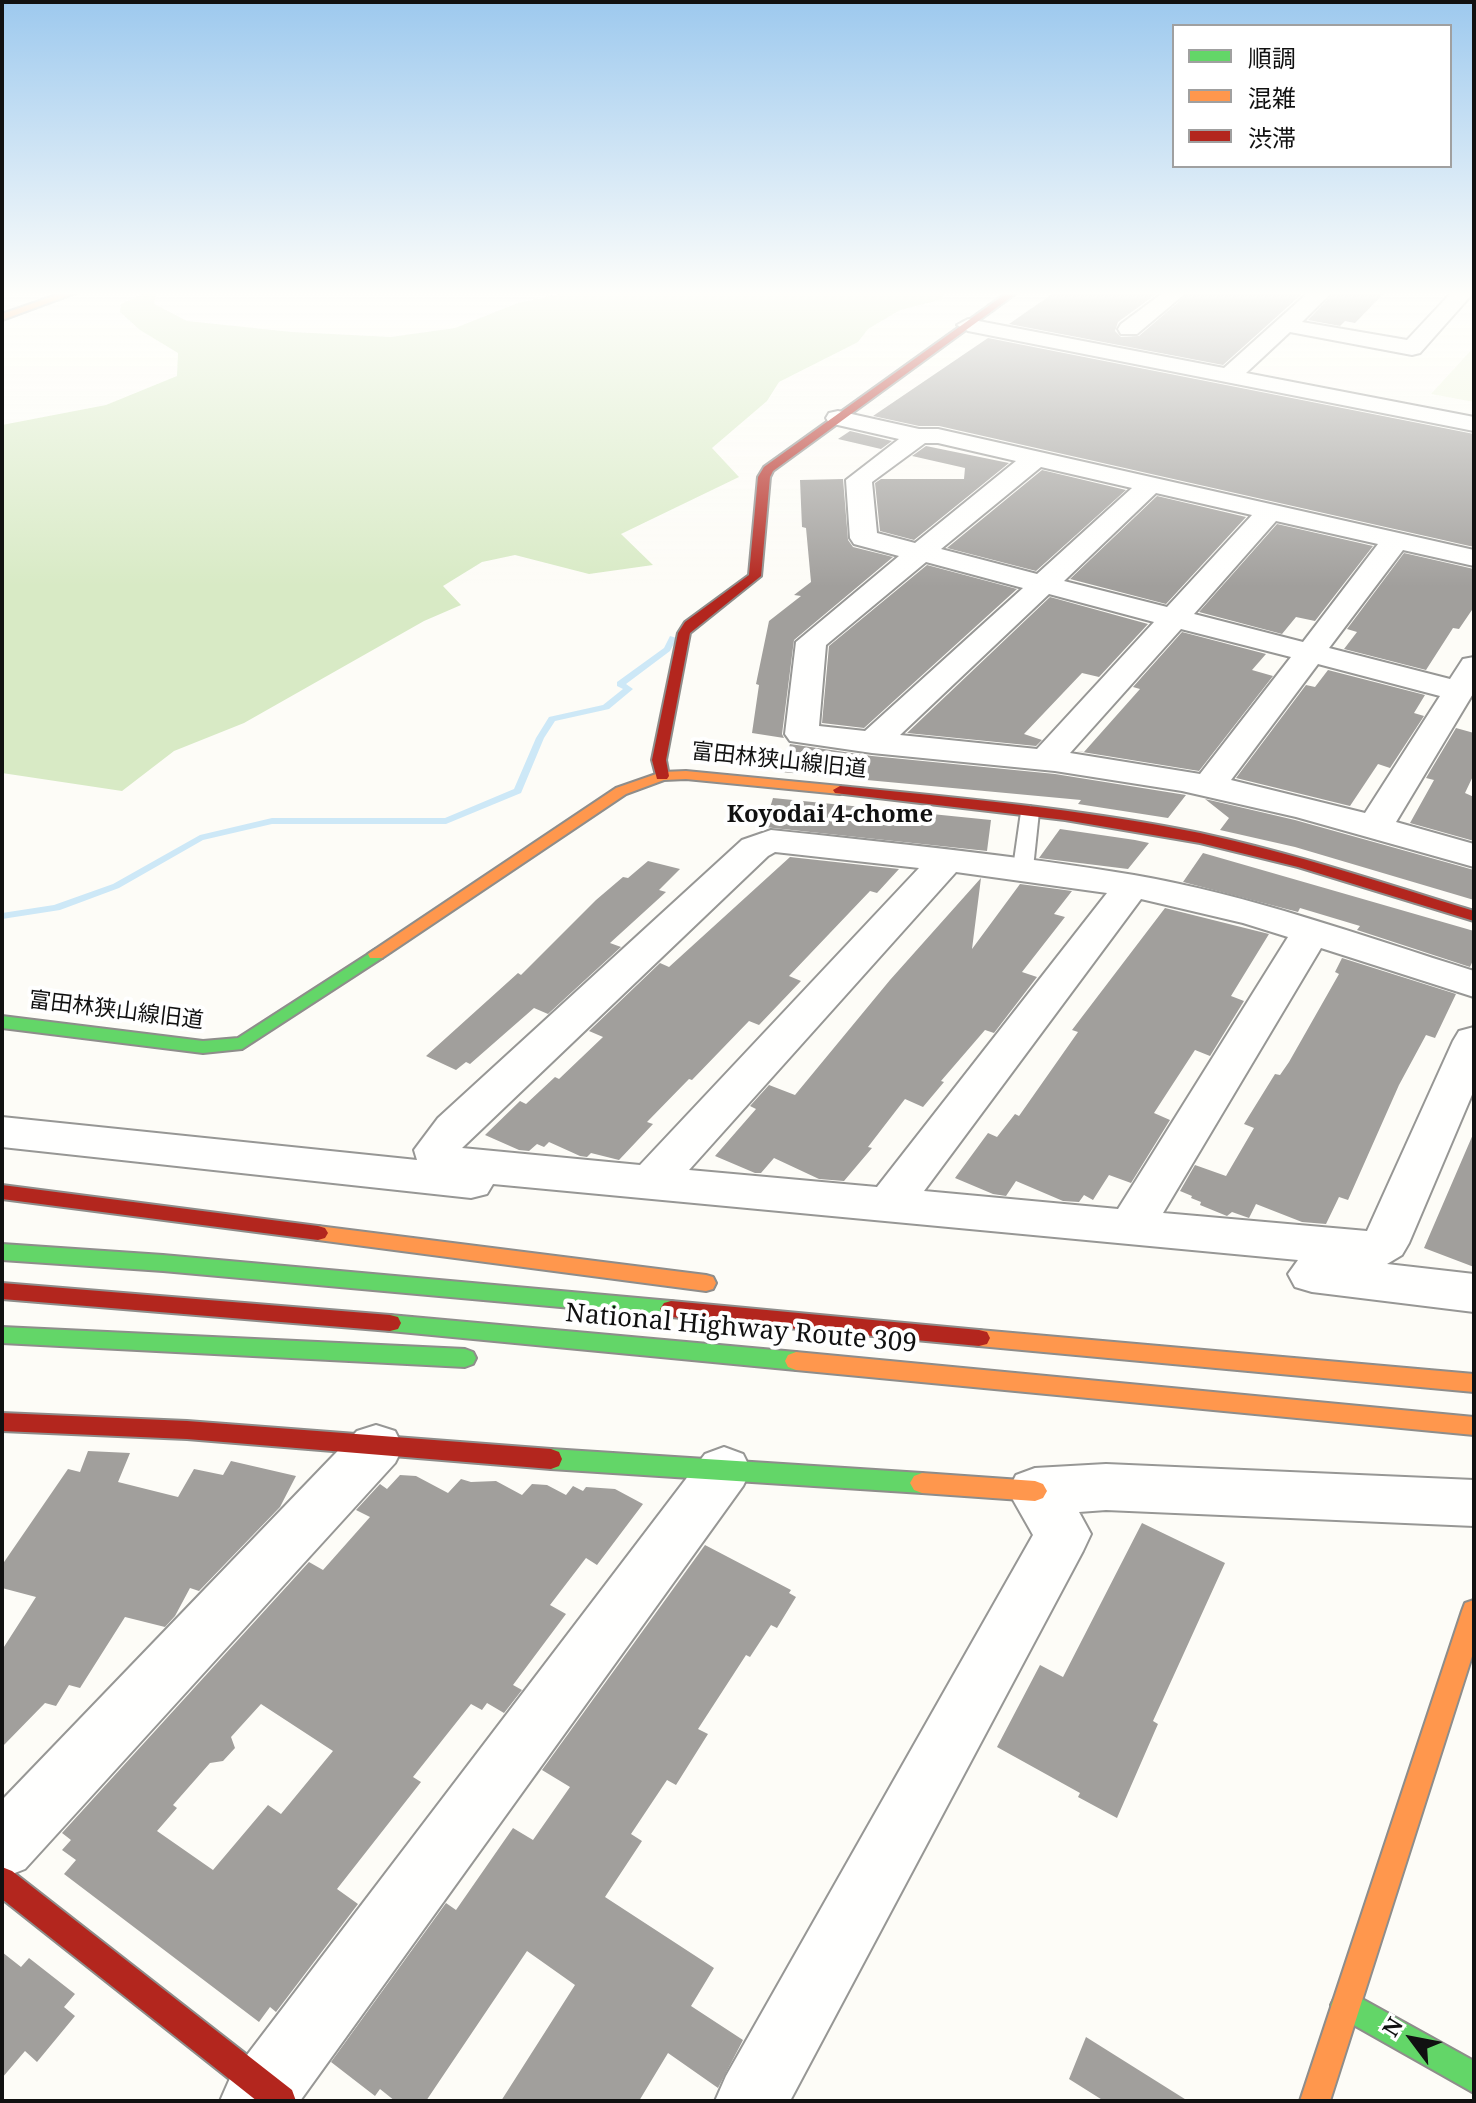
<!DOCTYPE html>
<meta charset="utf-8">
<style>
body{margin:0}
#map{position:relative;width:1476px;height:2103px;overflow:hidden;background:#fdfcf7;font-family:"Noto Serif","Noto Sans JP",serif}
canvas{display:block}
.frame{position:absolute;inset:0;border:4px solid #111;pointer-events:none}
.legend{position:absolute;left:1172px;top:24px;width:280px;height:144px;box-sizing:border-box;background:#fff;border:2px solid #a0a0a0;margin:0;padding:10px 14px;list-style:none;font-size:24px;color:#111}
.legend li{display:flex;align-items:center;gap:16px;height:40px}
.legend b{width:40px;border:2px solid #a0a0a0}
.north{position:absolute;left:1372px;top:1999px;width:80px;height:80px;-webkit-text-stroke:6px #fff;paint-order:stroke;rotate:302deg;font-size:22px;font-weight:700;line-height:32px;text-align:center;color:#111}
.north::after{content:'';display:block;margin:auto;width:28px;height:36px;background:#111;clip-path:polygon(50% 0,100% 100%,50% 72%,0 100%)}
</style>
<div id="map">
<canvas width="1476" height="2103"></canvas>
<div class="frame"></div>
<ul class="legend">
<li><b style="height:10px;background:#63d668"></b>順調</li>
<li><b style="height:10px;background:#ff974d"></b>混雑</li>
<li><b style="height:10px;background:#b3261e"></b>渋滞</li>
</ul>
<div class="north">N</div>
</div>
<script>
const g = document.querySelector('canvas').getContext('2d');
g.lineJoin = 'round';
function fillPath(path, color) {
  g.fillStyle = color;
  g.fill(path, 'evenodd');
}
function stroke(path, color, width, dash) {
  g.strokeStyle = color;
  g.lineWidth = width;
  g.lineCap = dash ? 'butt' : 'round';
  g.setLineDash(dash || []);
  g.stroke(path);
}
function label(font, color, halo, rows, align = 'center') {
  g.font = font + ' "Noto Serif","Noto Sans JP",serif';
  g.lineWidth = 8;
  g.setLineDash([]);
  g.textBaseline = 'middle';
  g.strokeStyle = halo;
  g.fillStyle = color;
  for (const [text, x, y, turn = 0] of rows) {
    g.save();
    g.translate(x, y);
    g.rotate((+turn || 0) * Math.PI / 180);
    g.textAlign = isNaN(turn) ? turn : align;
    if (halo) g.strokeText(text, 0, 0);
    g.fillText(text, 0, 0);
    g.restore();
  }
}
const forest = new Path2D(`
 M 147,292 L 156,292 L 154,304 L 187,321 L 292,332 L 391,337 L 455,328 L 518,303 L 569,292 L 944,292 L 943,299 L 900,310 L 868,329 L 858,342 L 779,382 L 767,401 L 712,448 L 739,477 L 621,534 L 653,565 L 589,574 L 515,555 L 482,562 L 443,586 L 461,605 L 424,621 L 244,723 L 174,751 L 122,791 L 2,773 L 2,425 L 106,405 L 177,376 L 178,353 L 140,330 L 120,312 L 121,304 Z`);
const pitch = new Path2D(`
 M 1474,347 L 1474,402 L 1431,394 Z`);
const stream = new Path2D(`
 M 670,636 L 677,638 L 670,651 L 626,684 L 633,689 L 609,709 L 555,721 L 544,738 L 521,793 L 446,824 L 272,824 L 203,840 L 119,888 L 60,910 L 2,919 L 2,913 L 54,905 L 113,884 L 200,835 L 272,818 L 445,818 L 514,789 L 536,738 L 549,717 L 603,705 L 623,689 L 617,686 L 617,682 L 664,648 Z`);
const building = new Path2D(`
 M 1055,292 L 1159,292 L 1118,322 L 1115,331 L 1121,337 L 1139,336 L 1190,292 L 1304,292 L 1223,365 L 1009,324 Z
 M 1335,292 L 1385,292 L 1355,323 L 1345,321 L 1340,326 L 1308,320 Z
 M 988,338 L 1474,434 L 1474,547 L 939,426 L 919,426 L 873,416 Z
 M 850,431 L 892,441 L 881,449 L 838,439 Z
 M 926,446 L 1009,463 L 914,540 L 880,531 L 875,483 L 881,479 L 964,479 L 965,468 L 912,456 Z
 M 1042,470 L 1126,490 L 1036,571 L 947,548 Z
 M 843,479 L 848,540 L 853,547 L 893,557 L 794,640 L 782,734 L 784,738 L 752,733 L 759,685 L 756,684 L 769,621 L 801,596 L 794,595 L 811,582 L 806,528 L 802,527 L 800,480 Z
 M 1157,496 L 1246,517 L 1166,604 L 1070,579 Z
 M 1277,524 L 1373,546 L 1315,621 L 1296,617 L 1282,634 L 1199,612 Z
 M 1404,553 L 1474,569 L 1474,607 L 1459,629 L 1453,628 L 1426,670 L 1344,649 L 1357,632 L 1347,629 Z
 M 927,565 L 1017,589 L 864,728 L 822,723 L 829,646 Z
 M 1050,597 L 1148,624 L 1099,677 L 1082,673 L 1024,734 L 1042,740 L 1036,746 L 907,733 Z
 M 1182,632 L 1266,654 L 1252,670 L 1273,676 L 1199,771 L 1076,751 L 1084,752 L 1140,689 L 1133,687 Z
 M 1328,670 L 1425,695 L 1414,713 L 1424,716 L 1390,768 L 1378,764 L 1350,806 L 1236,778 L 1306,685 L 1315,687 Z
 M 1456,728 L 1474,733 L 1474,774 L 1465,793 L 1474,797 L 1474,841 L 1410,823 L 1434,780 L 1426,778 Z
 M 790,744 L 872,756 L 1055,774 L 1186,795 L 1168,818 L 1078,804 L 1081,800 L 781,772 Z
 M 773,798 L 991,820 L 987,851 L 764,827 Z
 M 1205,799 L 1295,820 L 1474,870 L 1474,900 L 1295,847 L 1220,830 L 1229,818 Z
 M 1060,829 L 1135,840 L 1149,843 L 1128,869 L 1039,858 Z
 M 1203,853 L 1474,931 L 1474,958 L 1470,967 L 1357,930 L 1360,926 L 1300,908 L 1298,912 L 1183,882 Z
 M 790,857 L 899,869 L 877,893 L 870,891 L 789,976 L 801,981 L 759,1025 L 749,1021 L 692,1080 L 689,1079 L 647,1122 L 653,1124 L 619,1160 L 591,1153 L 587,1157 L 580,1156 L 549,1142 L 544,1147 L 537,1144 L 529,1151 L 519,1150 L 485,1135 L 520,1101 L 526,1104 L 555,1077 L 559,1079 L 603,1037 L 589,1031 L 660,963 L 669,967 Z
 M 648,861 L 680,869 L 659,890 L 666,892 L 610,943 L 621,947 L 548,1014 L 534,1008 L 470,1064 L 466,1062 L 456,1070 L 426,1056 L 518,973 L 521,975 L 596,900 L 623,877 L 628,878 Z
 M 981,878 L 972,949 L 1020,884 L 1072,891 L 1054,914 L 1065,917 L 1022,972 L 1037,977 L 994,1033 L 985,1030 L 941,1081 L 944,1082 L 923,1107 L 905,1099 L 868,1147 L 872,1148 L 844,1181 L 819,1179 L 774,1158 L 761,1173 L 755,1173 L 715,1156 L 756,1109 L 750,1106 L 769,1085 L 795,1095 L 890,980 Z
 M 1165,908 L 1269,934 L 1231,996 L 1244,1001 L 1210,1056 L 1195,1050 L 1154,1113 L 1170,1120 L 1131,1183 L 1109,1175 L 1093,1200 L 1084,1195 L 1079,1202 L 1063,1201 L 1016,1181 L 1006,1196 L 993,1194 L 955,1178 L 988,1133 L 997,1137 L 1015,1114 L 1019,1116 L 1078,1032 L 1072,1030 Z
 M 1342,958 L 1456,994 L 1435,1038 L 1426,1035 L 1399,1085 L 1348,1200 L 1339,1197 L 1326,1224 L 1302,1222 L 1256,1204 L 1249,1218 L 1232,1212 L 1227,1216 L 1200,1205 L 1201,1202 L 1191,1198 L 1192,1196 L 1180,1191 L 1195,1165 L 1226,1176 L 1254,1128 L 1244,1124 L 1275,1074 L 1280,1075 L 1289,1062 L 1339,974 L 1335,972 Z
 M 1474,1132 L 1474,1267 L 1424,1248 Z
 M 88,1451 L 130,1453 L 118,1482 L 178,1497 L 194,1469 L 223,1475 L 231,1461 L 296,1476 L 280,1507 L 199,1591 L 190,1588 L 175,1616 L 165,1627 L 125,1617 L 80,1688 L 69,1685 L 56,1706 L 45,1703 L 2,1747 L 2,1650 L 36,1597 L 2,1588 L 2,1565 L 68,1469 L 80,1472 Z
 M 400,1475 L 416,1476 L 448,1493 L 461,1479 L 471,1482 L 496,1481 L 522,1495 L 532,1484 L 547,1485 L 566,1495 L 573,1486 L 583,1491 L 586,1487 L 615,1489 L 643,1504 L 597,1565 L 586,1558 L 550,1605 L 566,1614 L 513,1685 L 522,1690 L 504,1713 L 487,1703 L 482,1710 L 471,1704 L 413,1777 L 421,1782 L 337,1889 L 358,1904 L 276,2012 L 270,2007 L 259,2022 L 64,1874 L 76,1860 L 62,1850 L 71,1840 L 62,1833 L 309,1562 L 323,1570 L 370,1517 L 356,1510 L 380,1484 L 387,1489 ZM 261,1704 L 333,1751 L 281,1814 L 268,1805 L 213,1870 L 157,1831 L 177,1808 L 173,1805 L 210,1763 L 223,1761 L 235,1748 L 231,1737 Z
 M 1142,1523 L 1225,1563 L 1153,1721 L 1158,1724 L 1117,1818 L 1078,1797 L 1080,1793 L 997,1747 L 1040,1665 L 1063,1677 Z
 M 705,1545 L 791,1590 L 789,1593 L 796,1597 L 777,1628 L 771,1625 L 750,1657 L 746,1655 L 698,1729 L 708,1734 L 676,1785 L 667,1780 L 631,1834 L 642,1841 L 605,1897 L 714,1968 L 691,2006 L 743,2040 L 718,2088 L 668,2053 L 639,2101 L 501,2101 L 575,1985 L 527,1951 L 426,2101 L 395,2101 L 380,2089 L 375,2096 L 331,2062 L 446,1903 L 456,1910 L 513,1828 L 533,1840 L 570,1787 L 542,1770 Z
 M 2,1952 L 21,1967 L 29,1958 L 75,1994 L 64,2007 L 75,2016 L 37,2062 L 25,2051 L 2,2078 Z
 M 1086,2037 L 1188,2101 L 1104,2101 L 1069,2079 Z`);
const lane = new Path2D(`
 M 1030,806 L 1039,812 L 1033,868 L 1023,874 L 1013,868 L 1021,812 Z`);
const street = new Path2D(`
 M 1164,292 L 1187,292 L 1137,334 L 1121,334 L 1118,329 L 1121,324 Z
 M 1309,292 L 1332,292 L 1302,322 L 1407,340 L 1452,292 L 1474,292 L 1420,353 L 1412,355 L 1290,332 L 1246,373 L 1474,417 L 1474,431 L 968,331 L 957,325 L 968,319 L 1224,368 Z
 M 838,411 L 919,429 L 938,429 L 1474,550 L 1474,566 L 1403,550 L 1329,648 L 1450,679 L 1463,659 L 1474,657 L 1474,692 L 1396,822 L 1474,844 L 1474,867 L 1296,817 L 1182,791 L 1055,771 L 872,753 L 790,741 L 785,734 L 796,642 L 899,556 L 854,544 L 850,538 L 846,480 L 899,439 L 829,423 L 826,418 L 829,413 ZM 925,443 L 938,443 L 1016,461 L 915,543 L 877,533 L 872,482 ZM 1041,467 L 1132,488 L 1037,574 L 941,549 ZM 1156,493 L 1252,515 L 1167,607 L 1064,581 ZM 1276,521 L 1378,544 L 1303,642 L 1194,614 ZM 926,562 L 1023,588 L 865,731 L 819,726 L 826,645 ZM 1049,594 L 1154,622 L 1037,749 L 900,735 ZM 1181,629 L 1291,657 L 1200,774 L 1070,753 ZM 1318,664 L 1440,696 L 1365,813 L 1231,780 Z
 M 771,830 C 892,843 1014,855 1134,875 C 1250,895 1362,936 1474,971 L 1474,997 L 1321,948 L 1163,1213 L 1367,1231 L 1453,1041 L 1459,1031 L 1474,1027 L 1474,1090 L 1409,1243 L 1402,1255 L 1387,1264 L 1474,1274 L 1474,1312 L 1312,1292 L 1295,1287 L 1288,1274 L 1298,1260 L 493,1184 L 487,1194 L 471,1198 L 2,1147 L 2,1117 L 417,1160 L 414,1150 L 438,1118 L 742,840 ZM 775,852 L 919,868 L 640,1165 L 462,1148 L 768,856 ZM 956,872 L 1107,893 L 877,1187 L 689,1170 ZM 1141,899 L 1243,923 L 1288,937 L 1118,1209 L 924,1191 Z
 M 376,1425 L 395,1431 L 403,1447 L 395,1463 L 25,1869 L 2,1878 L 2,1800 L 357,1431 Z
 M 724,1447 L 743,1454 L 751,1470 L 743,1486 L 300,2101 L 220,2101 L 231,2076 L 705,1454 Z
 M 1106,1464 L 1474,1480 L 1474,1526 L 1106,1510 L 1079,1512 L 1091,1534 L 1083,1551 L 790,2101 L 715,2101 L 726,2076 L 1033,1535 L 1008,1491 L 1016,1475 L 1035,1468 Z`);
const fast = new Path2D(`
 M 376,949 L 382,950 L 384,954 L 382,958 L 242,1049 L 203,1053 L 2,1028 L 2,1016 L 203,1041 L 238,1038 Z
 M 2,1244 L 163,1255 L 671,1301 L 678,1303 L 682,1309 L 678,1315 L 671,1317 L 163,1271 L 2,1260 Z
 M 390,1315 L 796,1352 L 804,1355 L 807,1361 L 804,1367 L 796,1370 L 390,1331 L 382,1329 L 379,1323 L 382,1317 Z
 M 2,1327 L 465,1349 L 473,1352 L 476,1358 L 473,1364 L 465,1367 L 2,1343 Z
 M 551,1449 L 922,1473 L 930,1476 L 934,1483 L 930,1490 L 922,1493 L 551,1469 L 543,1466 L 540,1459 L 543,1452 Z
 M 1346,1990 L 1474,2061 L 1474,2093 L 1336,2015 L 1331,2005 L 1336,1995 Z`);
const slow = new Path2D(`
 M 65,292 L 78,292 L 2,320 L 2,314 Z
 M 686,771 L 840,786 L 847,790 L 840,794 L 686,779 L 664,780 L 626,794 L 382,958 L 370,958 L 368,954 L 616,788 L 662,772 Z
 M 318,1226 L 706,1275 L 713,1277 L 716,1283 L 713,1289 L 706,1291 L 318,1240 L 311,1238 L 308,1233 L 311,1228 Z
 M 979,1330 L 1474,1374 L 1474,1392 L 979,1346 L 971,1344 L 968,1338 L 971,1332 Z
 M 796,1352 L 1474,1417 L 1474,1435 L 796,1370 L 788,1367 L 785,1361 L 788,1355 Z
 M 922,1473 L 1035,1481 L 1043,1484 L 1047,1491 L 1043,1498 L 1035,1501 L 922,1493 L 914,1490 L 910,1483 L 914,1476 Z
 M 1474,1600 L 1474,1650 L 1330,2101 L 1300,2101 L 1462,1611 L 1465,1603 Z`);
const jam = new Path2D(`
 M 1008,292 L 1018,292 L 773,471 L 770,477 L 761,576 L 690,633 L 666,760 L 669,776 L 667,779 L 657,779 L 652,760 L 678,633 L 685,622 L 749,575 L 758,477 L 764,467 Z
 M 840,786 C 960,798 1082,809 1200,833 C 1293,853 1383,883 1474,911 L 1474,921 L 1298,867 L 1200,843 L 1065,820 L 835,793 L 833,790 Z
 M 2,1185 L 318,1226 L 325,1228 L 328,1233 L 325,1238 L 318,1240 L 2,1199 Z
 M 2,1283 L 390,1315 L 398,1317 L 401,1323 L 398,1329 L 390,1331 L 2,1299 Z
 M 671,1301 L 979,1330 L 987,1332 L 990,1338 L 987,1344 L 979,1346 L 671,1317 L 664,1315 L 660,1309 L 664,1303 Z
 M 2,1413 L 187,1421 L 551,1449 L 559,1452 L 562,1459 L 559,1466 L 551,1469 L 187,1439 L 2,1431 Z
 M 2,1867 L 12,1871 L 292,2090 L 296,2101 L 257,2101 L 2,1899 Z`);
const streetNames = [
 ["富田林狭山線旧道",779,761,6],
 ["富田林狭山線旧道",116,1011,7]
];
const neighbourhoodNames = [
 ["Koyodai 4-chome",830,815]
];
const nearStreetnames = [
 ["National Highway Route 309",741,1329,5]
];
fillPath(forest, '#d8eac5');
fillPath(pitch, '#f0f6e1');
fillPath(stream, '#cde8f7');
fillPath(building, '#a19f9c');
stroke(lane, '#979795', 4);
stroke(street, '#979795', 4);
stroke(fast, '#8e8d8b', 4);
stroke(slow, '#8e8d8b', 4);
stroke(jam, '#8e8d8b', 4);
fillPath(lane, '#fffffe');
fillPath(street, '#fffffe');
fillPath(fast, '#63d668');
fillPath(slow, '#ff974d');
fillPath(jam, '#b3261e');
const sky = g.createLinearGradient(0, 0, 0, 587);
sky.addColorStop(0, '#9dc9ee');
sky.addColorStop(0.5, '#fefefb');
sky.addColorStop(1, '#fefefb00');
g.fillStyle = sky;
g.fillRect(0, 0, 1476, 587);
label('22px', '#111', '#fff', streetNames);
label('bold 24px', '#111', '#fff', neighbourhoodNames);
label('26px', '#111', '#fff', nearStreetnames);
</script>
